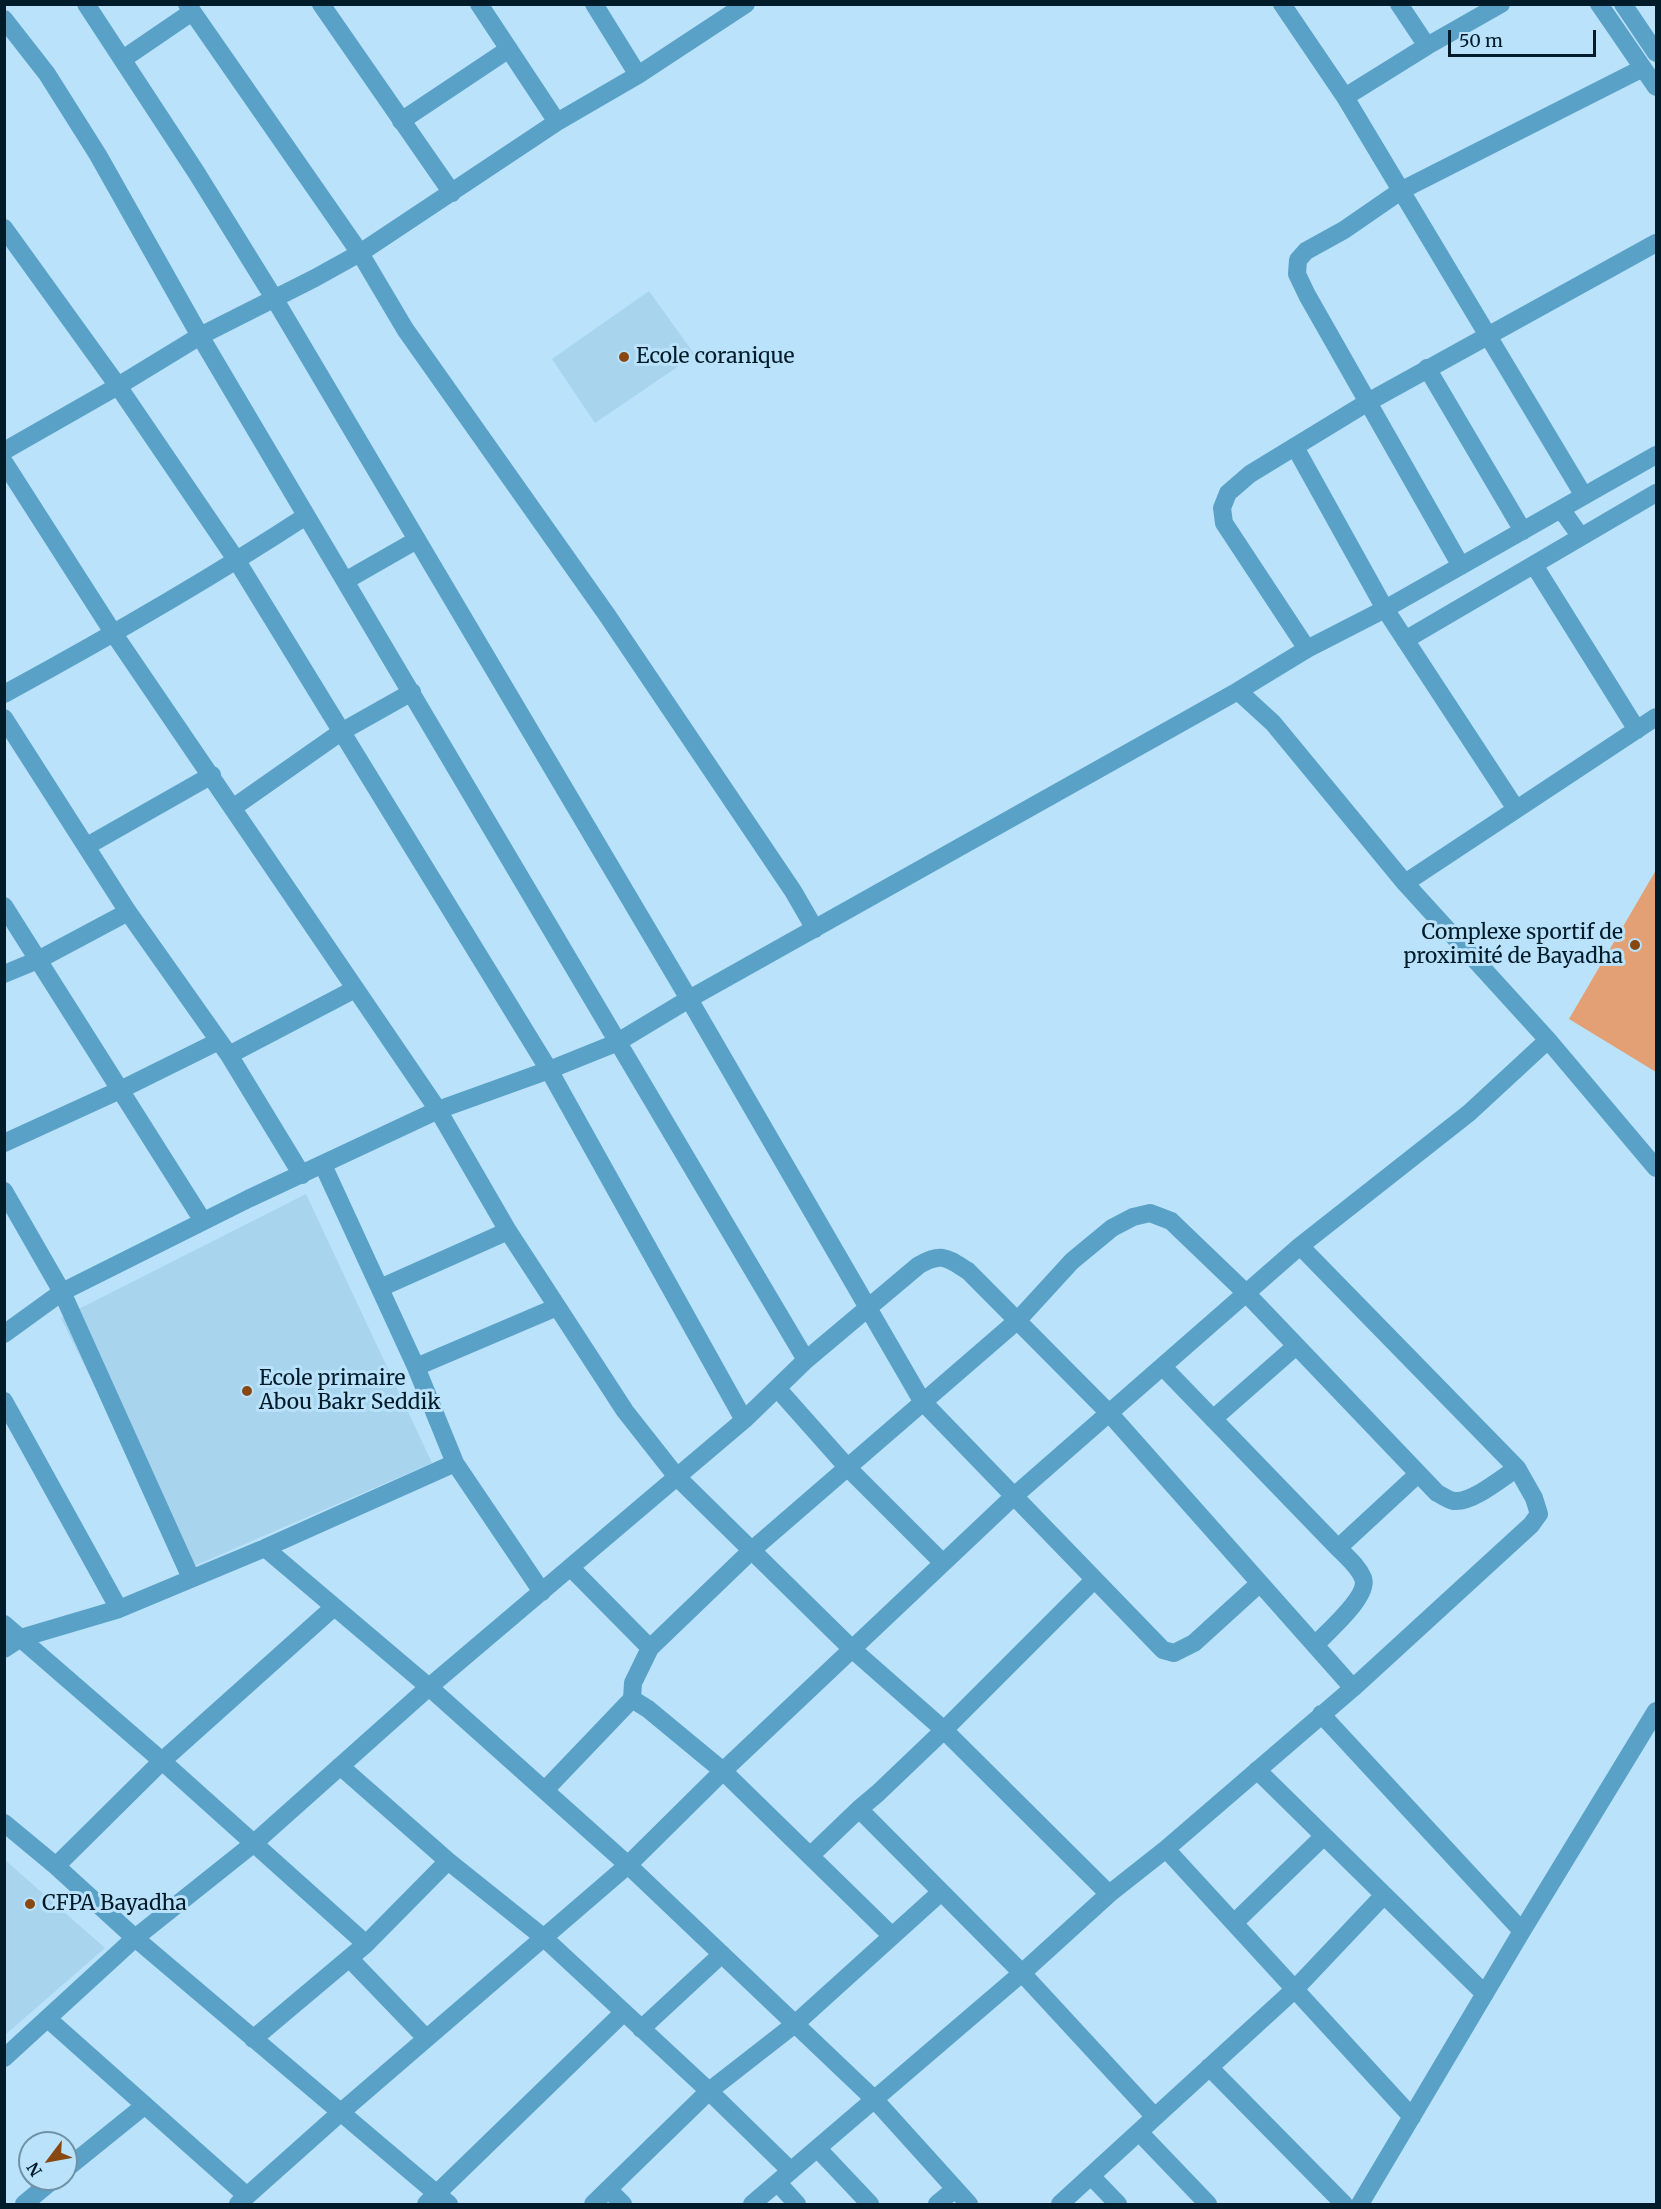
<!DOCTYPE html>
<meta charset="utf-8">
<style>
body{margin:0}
#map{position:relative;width:1661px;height:2209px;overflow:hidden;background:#bae2fa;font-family:Merriweather,serif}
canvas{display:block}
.frame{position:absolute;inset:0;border:6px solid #001b29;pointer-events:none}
.north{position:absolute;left:18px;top:2131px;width:60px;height:60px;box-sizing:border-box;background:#bae2fa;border:2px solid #7092a6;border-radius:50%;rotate:238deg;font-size:16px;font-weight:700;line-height:24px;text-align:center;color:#001b29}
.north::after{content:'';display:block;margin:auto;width:21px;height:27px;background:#894812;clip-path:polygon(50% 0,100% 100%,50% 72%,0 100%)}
.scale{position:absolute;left:1448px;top:30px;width:148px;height:27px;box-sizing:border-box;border:3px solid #001b29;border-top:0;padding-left:8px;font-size:18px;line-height:21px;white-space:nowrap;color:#001b29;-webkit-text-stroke:4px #bae2fa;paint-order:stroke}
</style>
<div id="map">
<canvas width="1661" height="2209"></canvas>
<div class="frame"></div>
<div class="north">N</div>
<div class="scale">50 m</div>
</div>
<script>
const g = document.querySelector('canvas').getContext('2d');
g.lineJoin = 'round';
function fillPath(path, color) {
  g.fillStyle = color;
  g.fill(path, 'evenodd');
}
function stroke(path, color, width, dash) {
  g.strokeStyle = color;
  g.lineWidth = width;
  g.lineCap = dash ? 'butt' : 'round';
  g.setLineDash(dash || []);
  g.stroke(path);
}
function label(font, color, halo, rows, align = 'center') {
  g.font = font + ' Merriweather,serif';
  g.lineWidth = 6;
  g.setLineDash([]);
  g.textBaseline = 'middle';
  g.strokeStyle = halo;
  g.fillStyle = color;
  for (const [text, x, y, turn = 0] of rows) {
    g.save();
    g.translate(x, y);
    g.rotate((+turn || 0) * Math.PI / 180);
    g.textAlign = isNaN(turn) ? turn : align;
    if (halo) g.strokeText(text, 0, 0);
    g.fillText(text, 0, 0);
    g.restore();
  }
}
const built = new Path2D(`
 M 649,291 L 695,355 L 595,423 L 552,359 Z
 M 306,1194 L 432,1463 L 185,1570 L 61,1318 Z
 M 5,1860 L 105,1948 L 5,2035 Z`);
const green = new Path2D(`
 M 1656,870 L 1656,1072 L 1569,1019 Z`);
const minor = new Path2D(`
 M 86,4 L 196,172 L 274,298 L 689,999 L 922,1401 L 1163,1650 L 1174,1653 L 1194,1643 L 1260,1583
 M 187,4 L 360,253 L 405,329 L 607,615 L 793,891 L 815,929
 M 321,4 L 452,193
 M 479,4 L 557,122
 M 594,4 L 638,75
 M 1282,4 L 1345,97 L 1427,46 L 1501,4
 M 1399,4 L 1427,46
 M 1599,4 L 1656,87
 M 1623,4 L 1656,53
 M 4,19 L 47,74 L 98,155 L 200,336 L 806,1360
 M 123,59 L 192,12
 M 1345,97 L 1584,496
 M 401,121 L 509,49
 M 4,228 L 118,386 L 237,561 L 549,1070 L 744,1420
 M 1427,368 L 1523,531
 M 1295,447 L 1385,609 L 1516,809
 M 4,451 L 118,386 L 200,336 L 315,278 L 360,253 L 557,122 L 638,75 L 746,4
 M 4,462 L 114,634 L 438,1110 L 508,1231 L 625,1411 L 677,1477 L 852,1649 L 944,1730 L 1109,1894
 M 1561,509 L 1581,537
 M 1534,565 L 1637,730
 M 1461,566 L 1307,295 L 1297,274 L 1298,260 L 1306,251 L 1344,230 L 1402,190 L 1643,68
 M 345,581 L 415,541
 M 1405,640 L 1656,493
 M 1307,649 L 1224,523 L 1222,508 L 1228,493 L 1250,474 L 1368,402 L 1656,243
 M 1238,691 L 1273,723 L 1405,883 L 1548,1040 L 1656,1168
 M 4,694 C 107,638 208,580 306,516
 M 4,718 L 128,912 L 229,1055 L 302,1175
 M 234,807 L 341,732 L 412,692
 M 87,846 L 212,775
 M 1405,883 L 1656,717
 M 4,906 L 203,1221
 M 4,974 L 38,960 L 128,912
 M 229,1055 L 355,989
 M 4,1143 L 120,1090 L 219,1041
 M 4,1191 L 62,1292 L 191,1578
 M 380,1288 L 508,1231
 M 4,1334 L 62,1292 L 248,1199 L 438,1110 L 549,1070 L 616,1043 L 689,999 L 1238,691 L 1307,649 L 1385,609 L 1656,455
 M 416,1367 L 557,1307
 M 1163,1367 L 1338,1548 C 1347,1557 1358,1566 1363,1578 C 1370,1596 1327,1632 1315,1645
 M 777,1388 L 848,1468 L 943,1563
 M 4,1401 L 119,1609
 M 1213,1419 L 1296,1346
 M 455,1463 L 542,1592
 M 265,1548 L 429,1687 L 628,1865 L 875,2100 L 969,2204
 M 1338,1548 L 1418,1474
 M 571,1568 L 650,1648
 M 1094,1580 L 944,1730 L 878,1793 L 859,1809 L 1022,1973 L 1155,2117
 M 4,1624 L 162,1761 L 366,1944
 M 4,1649 L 21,1638 L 119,1609 L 265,1548 L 455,1463 L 416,1367 L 323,1165
 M 1321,1714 L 1522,1931
 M 340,1766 L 448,1861 L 543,1937 L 709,2091 L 791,2171
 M 1257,1770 L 1485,1994
 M 545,1790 L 632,1699
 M 4,1823 L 56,1866 L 135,1938 L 449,2204
 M 1166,1849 L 1412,2117
 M 810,1856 L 859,1809
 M 56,1866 L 162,1761 L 334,1607
 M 1234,1923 L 1324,1836
 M 892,1936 L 723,1771 L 648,1709 L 632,1699 L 633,1683 L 650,1648 L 752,1550 L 1018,1320 L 1072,1261 L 1112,1228 L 1133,1217 L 1150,1213 L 1171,1221 L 1246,1293 L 1437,1493 C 1442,1495 1448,1500 1454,1501 C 1472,1503 1502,1478 1517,1468
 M 349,1958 L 426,2038
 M 48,2019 L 247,2196
 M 641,2029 L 722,1954
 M 253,2039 L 366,1944 L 448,1861
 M 4,2058 L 135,1938 L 253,1844 L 429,1687 L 744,1420 L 806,1360 L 919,1265 C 942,1252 947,1258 968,1271 L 1110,1414 L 1353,1688
 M 1209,2067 L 1344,2204
 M 1139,2132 L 1208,2204
 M 818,2149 L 870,2204
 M 66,2169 L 144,2106
 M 1091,2176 L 1118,2204
 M 778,2183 L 797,2204
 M 608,2189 L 623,2204
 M 24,2204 L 54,2179
 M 238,2204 L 340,2113 L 628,1865 L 723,1771 L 1013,1497 L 1300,1246 L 1469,1113 L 1548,1040
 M 426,2204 L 624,2012
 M 593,2204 L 709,2091 L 795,2024 L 941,1892
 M 752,2204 L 1022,1973 L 1109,1894 L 1166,1849 L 1353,1688 L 1531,1525 L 1539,1514 L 1534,1498 L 1517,1468 L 1300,1246
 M 937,2204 L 955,2189
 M 1060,2204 L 1295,1989 L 1384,1895
 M 1360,2204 L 1522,1931 L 1656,1711`);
const markers = [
 [624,357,6,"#894812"],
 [1635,945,6,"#894812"],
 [247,1391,6,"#894812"],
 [30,1904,6,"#894812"]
];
const poiNames = [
 ["Ecole coranique",636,357],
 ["Complexe sportif de",1623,933,"right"],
 ["proximité de Bayadha",1623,957,"right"],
 ["Ecole primaire",259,1379],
 ["Abou Bakr Seddik",259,1403],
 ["CFPA Bayadha",42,1904]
];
fillPath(built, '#a8d4ee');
fillPath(green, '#e2a074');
stroke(minor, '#5aa1c8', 18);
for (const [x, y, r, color] of markers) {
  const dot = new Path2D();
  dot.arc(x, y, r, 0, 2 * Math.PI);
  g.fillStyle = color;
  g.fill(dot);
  stroke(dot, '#bae2fa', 2);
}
label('21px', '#001b29', '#bae2fa', poiNames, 'left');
</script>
